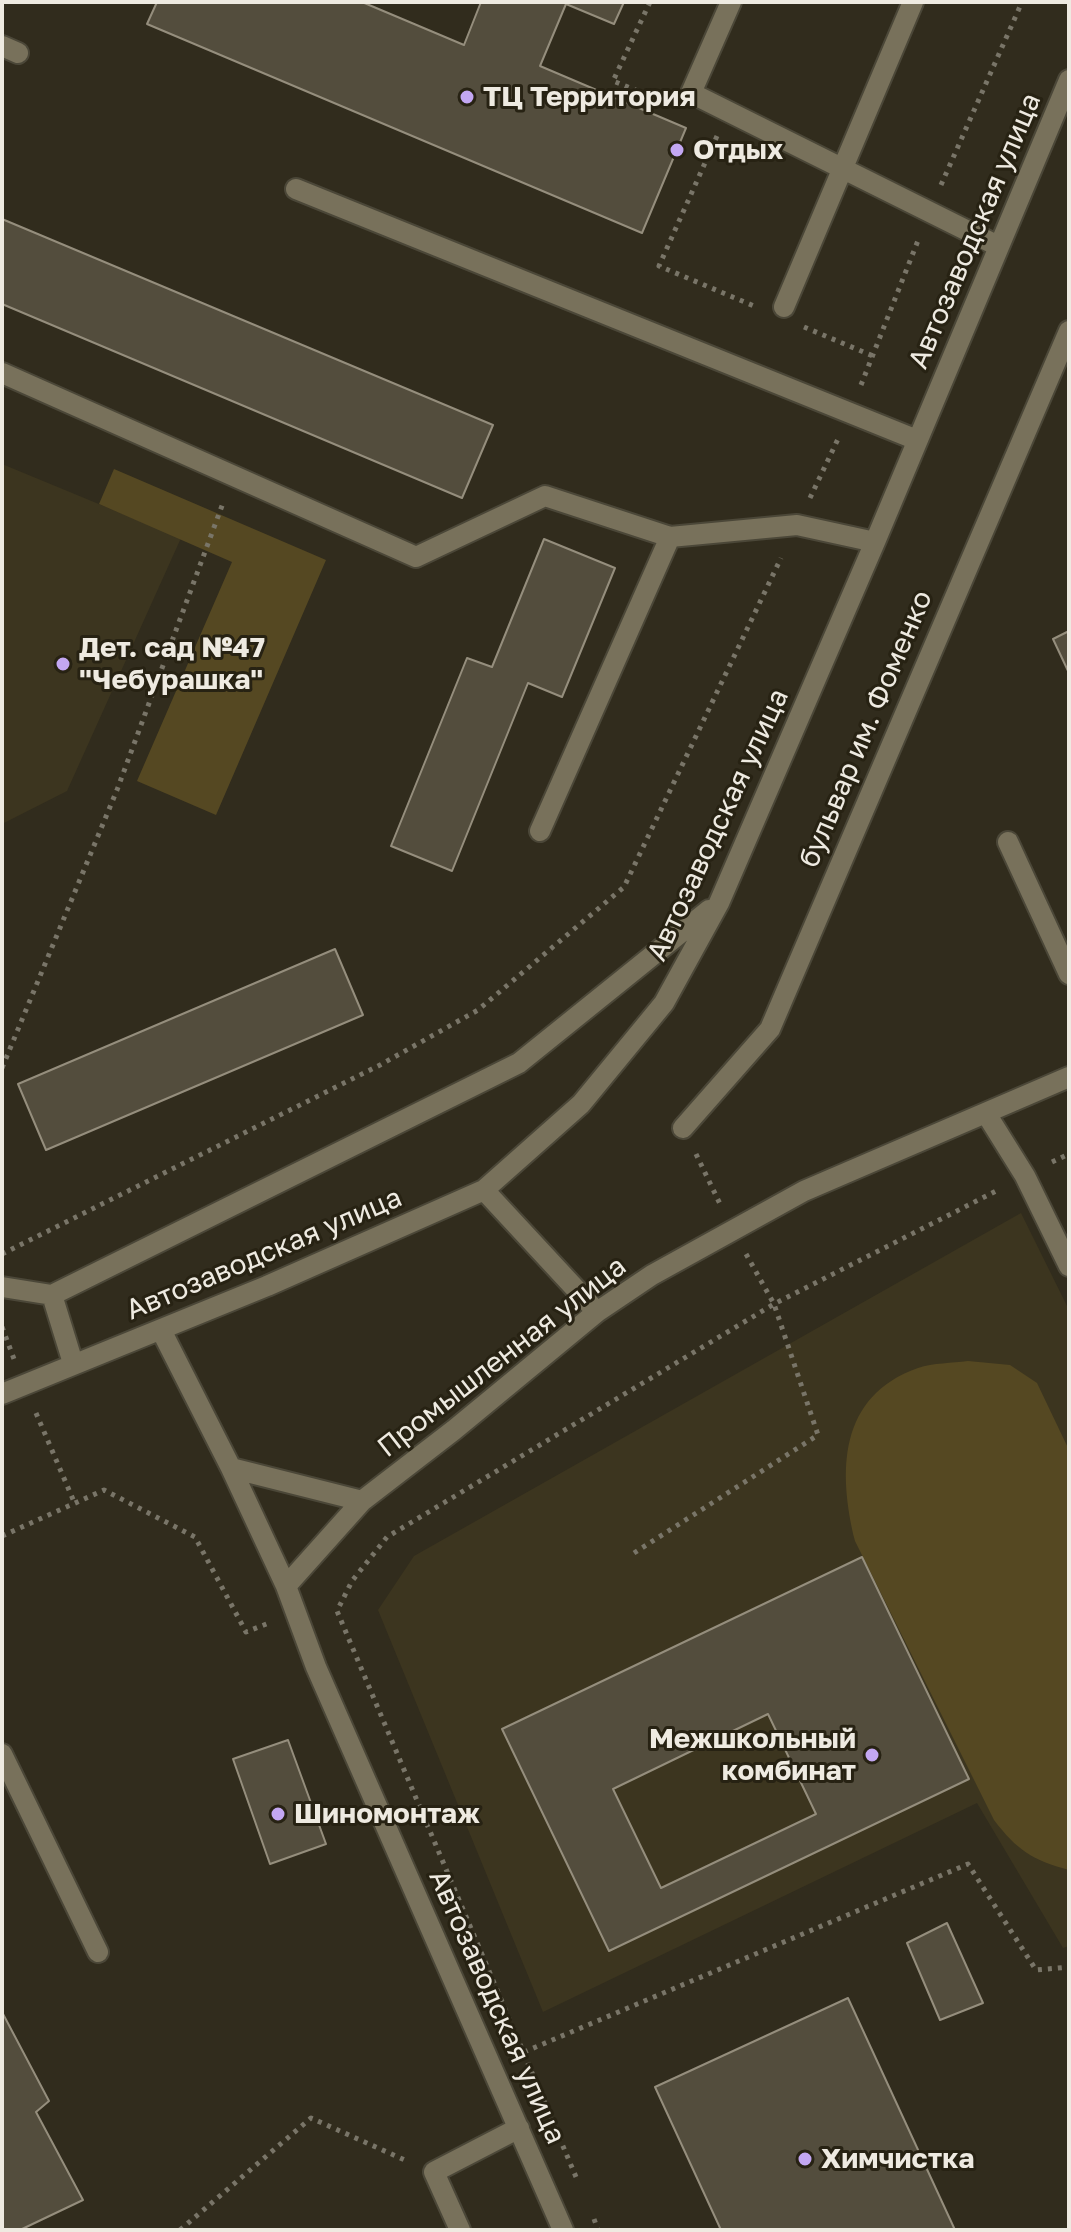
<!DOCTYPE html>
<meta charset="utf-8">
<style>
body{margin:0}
#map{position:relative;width:1071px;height:2232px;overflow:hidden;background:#312c1d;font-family:"Golos Text",sans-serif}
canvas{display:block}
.frame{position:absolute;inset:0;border:4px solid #eeeae1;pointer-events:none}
</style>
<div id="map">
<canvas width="1071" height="2232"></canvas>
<div class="frame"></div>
</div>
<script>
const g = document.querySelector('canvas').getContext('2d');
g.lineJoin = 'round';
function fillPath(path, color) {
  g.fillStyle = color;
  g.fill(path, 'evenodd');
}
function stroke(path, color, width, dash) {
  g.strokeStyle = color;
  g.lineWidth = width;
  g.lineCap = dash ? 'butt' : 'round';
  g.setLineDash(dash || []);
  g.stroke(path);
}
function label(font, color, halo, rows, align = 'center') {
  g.font = font + ' "Golos Text",sans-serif';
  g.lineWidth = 6;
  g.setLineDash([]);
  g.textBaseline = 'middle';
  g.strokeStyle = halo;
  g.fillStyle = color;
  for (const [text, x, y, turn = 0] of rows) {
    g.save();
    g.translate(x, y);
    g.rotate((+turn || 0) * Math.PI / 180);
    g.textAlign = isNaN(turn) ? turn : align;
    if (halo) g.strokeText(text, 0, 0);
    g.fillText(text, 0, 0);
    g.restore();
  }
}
const built = new Path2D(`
 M 2,464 L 181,538 L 67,791 L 2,824 Z
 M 1021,1213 L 1069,1310 L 1069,1946 L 1063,1948 L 977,1803 L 543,2012 L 378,1610 L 414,1556 Z`);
const green = new Path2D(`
 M 114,469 L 326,560 L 216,815 L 137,781 L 232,562 L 99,504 Z
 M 968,1361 L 1010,1365 L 1037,1383 L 1069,1450 L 1069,1870 C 1032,1860 1017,1850 994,1820 L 855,1541 C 838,1472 838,1396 918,1368 C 933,1363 952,1363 968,1361 Z`);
const building = new Path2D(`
 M 157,2 L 362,2 L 464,45 L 481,2 L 624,2 L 614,24 L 566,4 L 540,66 L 686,128 L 642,233 L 147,24 Z
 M 2,219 L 493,425 L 462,498 L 2,304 Z
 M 544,539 L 615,568 L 562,697 L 528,683 L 452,871 L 391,846 L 467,658 L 492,667 Z
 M 1069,631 L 1069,673 L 1053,639 Z
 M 335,949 L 363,1015 L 46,1150 L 18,1084 Z
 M 862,1557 L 969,1779 L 609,1951 L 502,1729 ZM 768,1714 L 816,1814 L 661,1888 L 613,1789 Z
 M 288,1740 L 326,1844 L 270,1864 L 233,1759 Z
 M 947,1923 L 983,2003 L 940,2020 L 907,1943 Z
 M 848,1998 L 955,2230 L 721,2230 L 655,2087 Z
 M 2,2012 L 49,2101 L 36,2112 L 83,2200 L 20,2230 L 2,2230 Z`);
const path = new Path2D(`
 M 650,2 L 613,81 L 663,101
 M 717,136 L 659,266 L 754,306
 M 941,185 L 1022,2
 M 804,327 L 873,356
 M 861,385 L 919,238
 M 810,498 L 838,439
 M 2,1068 L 117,790 L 223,503
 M 696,1154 L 721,1206
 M 1052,1162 L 1069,1154
 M 2,1254 L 380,1065 L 478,1010 L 624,887 L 781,558
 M 2,1327 L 14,1359
 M 36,1413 L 75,1504
 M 2,1536 L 104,1490 L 195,1537 L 246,1632 L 269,1623
 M 634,1553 L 818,1435 L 774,1304 L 746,1254
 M 524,2052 L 968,1864 L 1036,1970 L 1069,1967
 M 576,2177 L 337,1611 L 352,1581 L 387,1537 L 774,1304 L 1000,1189
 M 594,2219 L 598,2230
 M 180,2230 L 311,2118 L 407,2161`);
const minor = new Path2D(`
 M 731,2 L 691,93 L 998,246
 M 2,46 L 18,53
 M 296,189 L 917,440
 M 784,307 L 913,2
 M 2,373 L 416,557 L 545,496 L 670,537 L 797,525 L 875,542
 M 540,831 L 670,537
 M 1008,842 L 1069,974
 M 987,1115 L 1025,1176 L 1069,1266
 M 683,1128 L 770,1029 L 1069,331
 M 484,1190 L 597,1312
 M 2,1287 L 52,1295 L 519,1063 L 709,910
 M 52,1295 L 73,1363
 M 161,1330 L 231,1468 L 362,1501
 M 2,1394 L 267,1286 L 484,1190 L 581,1104 L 664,1003 L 719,903 L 875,542 L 1069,80
 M 231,1468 L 286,1586 L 316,1667 L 563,2230
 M 286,1586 L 362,1501 L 454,1430 L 597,1312 L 652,1275 L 804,1191 L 1069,1077
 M 2,1754 L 98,1952
 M 460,2230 L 434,2172 L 519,2128`);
const markers = [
 [467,97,8,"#c3a7f2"],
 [677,150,8,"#c3a7f2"],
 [63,664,8,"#c3a7f2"],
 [872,1755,8,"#c3a7f2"],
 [278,1814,8,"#c3a7f2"],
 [805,2159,8,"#c3a7f2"]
];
const poiNames = [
 ["ТЦ Территория",483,97],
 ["Отдых",693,150],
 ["Дет. сад №47",79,648],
 ["\"Чебурашка\"",79,680],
 ["Межшкольный",856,1739,"right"],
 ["комбинат",856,1771,"right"],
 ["Шиномонтаж",294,1814],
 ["Химчистка",821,2159]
];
const streetNames = [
 ["Автозаводская улица",975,231,-67],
 ["бульвар им. Фоменко",866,729,-67],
 ["Автозаводская улица",718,825,-65],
 ["Автозаводская улица",264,1254,-23],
 ["Промышленная улица",502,1357,-38],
 ["Автозаводская улица",497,2007,66]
];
fillPath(built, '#3c351f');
fillPath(green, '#554822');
fillPath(building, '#534d3d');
stroke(building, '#958e7d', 2);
stroke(minor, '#4b4738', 24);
stroke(path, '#797568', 5, [4, 6]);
stroke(minor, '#78715b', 20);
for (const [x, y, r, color] of markers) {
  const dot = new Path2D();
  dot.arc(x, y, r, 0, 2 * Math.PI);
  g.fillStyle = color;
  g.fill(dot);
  stroke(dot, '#272213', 3);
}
label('bold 28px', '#eeeae1', '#272213', poiNames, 'left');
label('28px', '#eeeae1', '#272213', streetNames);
</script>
